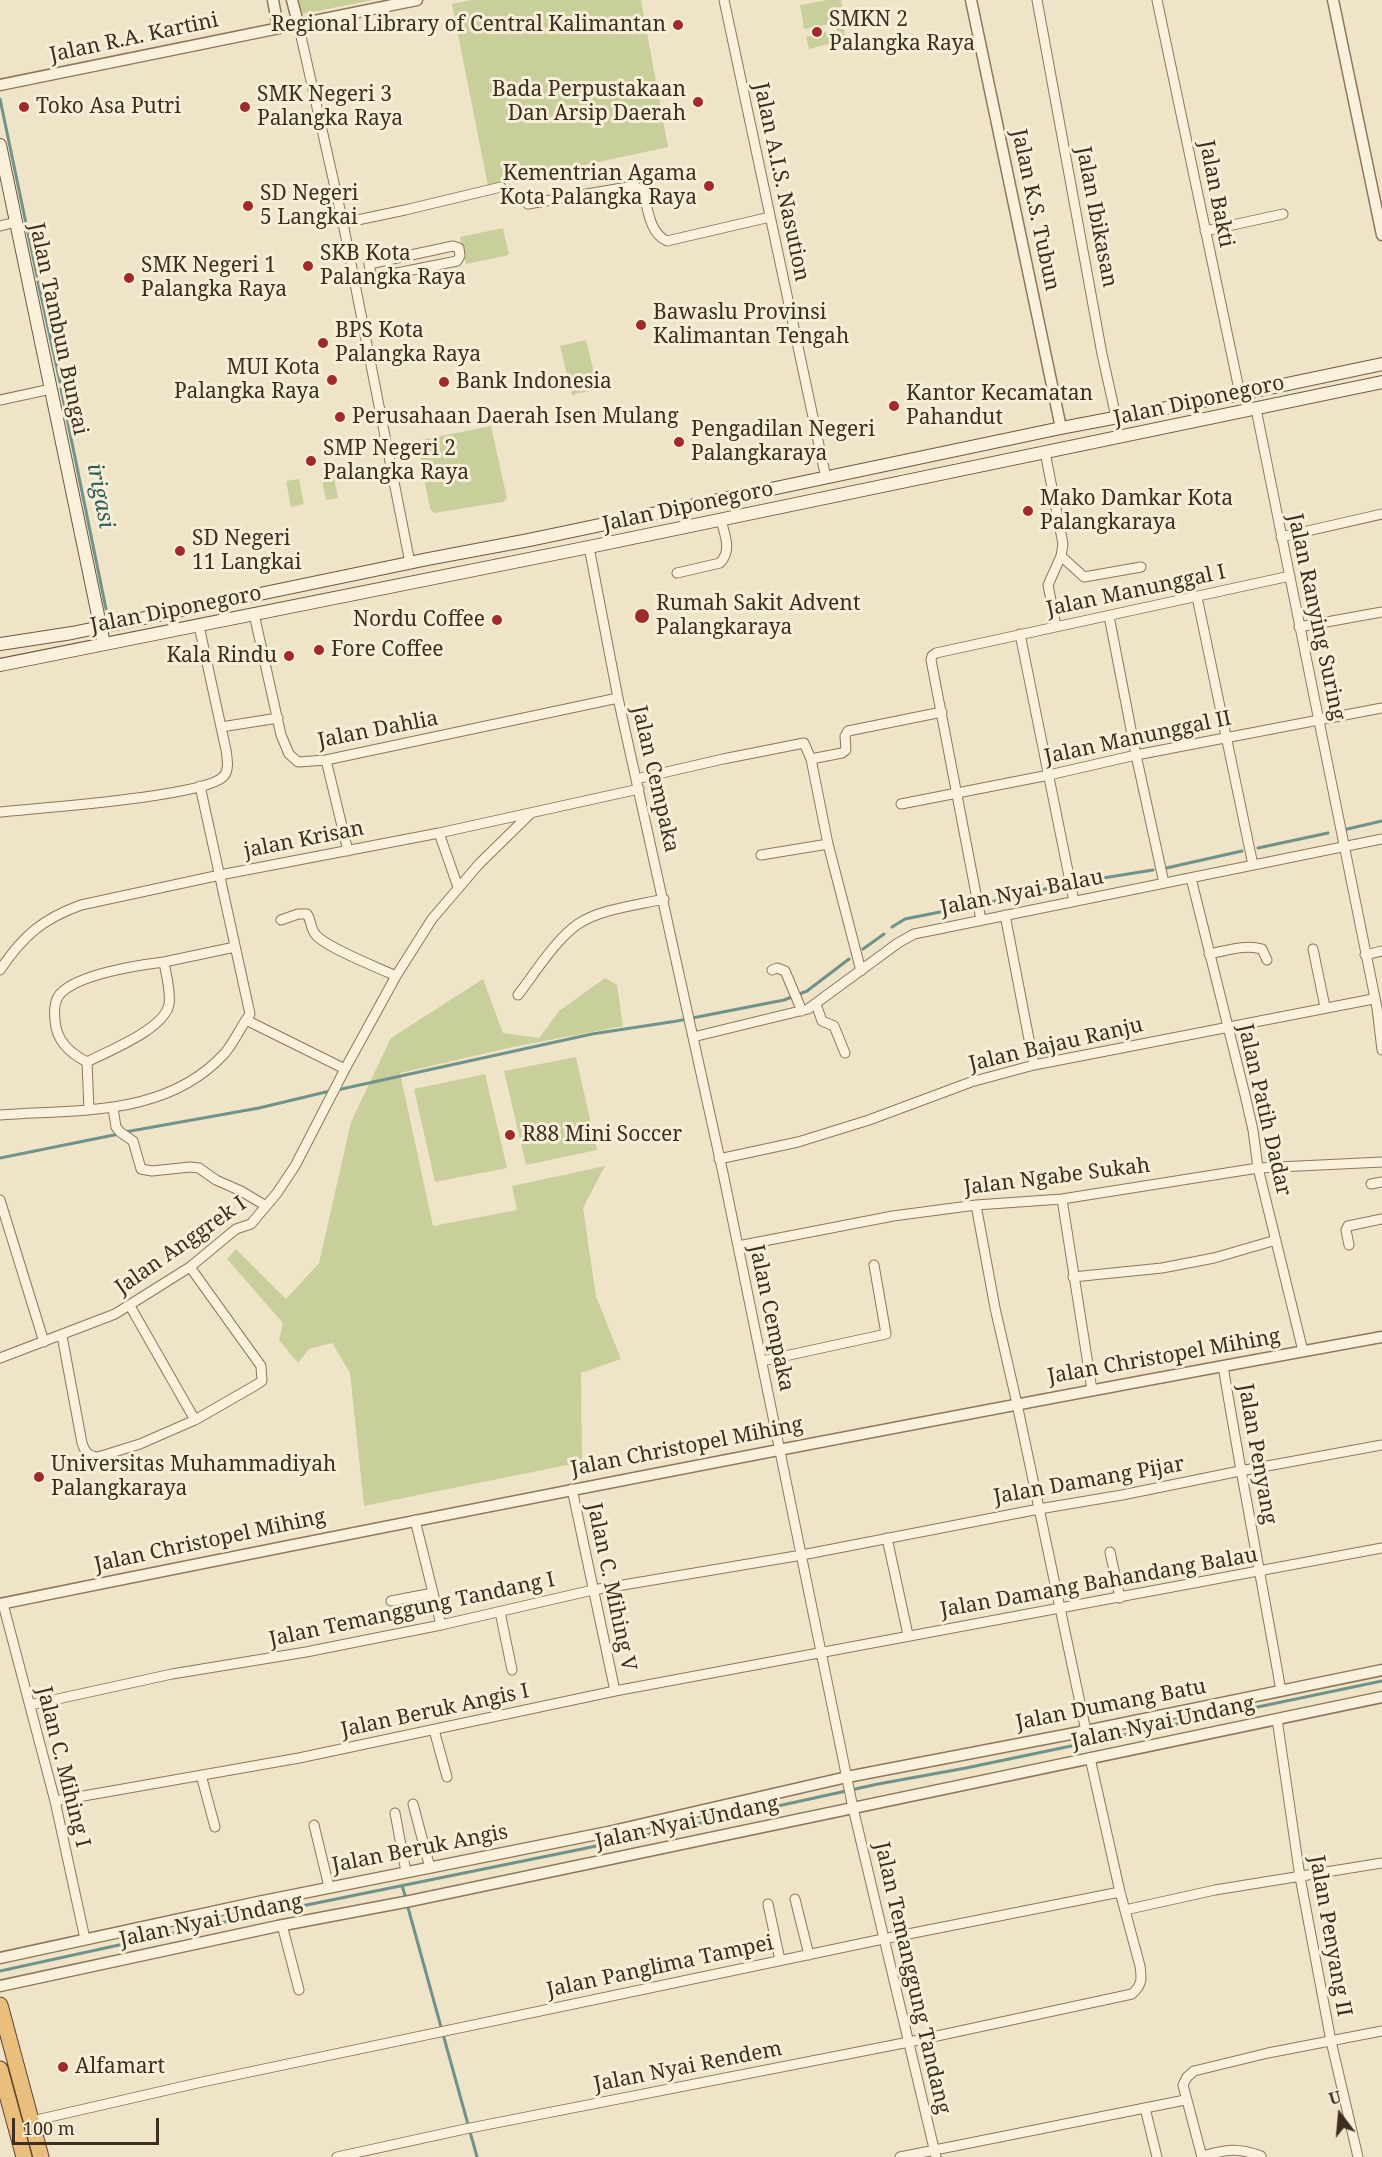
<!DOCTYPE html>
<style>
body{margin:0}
#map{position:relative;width:1382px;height:2157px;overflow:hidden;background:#f0e4c8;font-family:"Noto Serif",serif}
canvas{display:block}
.north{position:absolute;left:1310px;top:2085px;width:60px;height:60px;-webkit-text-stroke:4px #f7eed8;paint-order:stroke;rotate:344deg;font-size:16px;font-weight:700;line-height:24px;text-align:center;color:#3d2e20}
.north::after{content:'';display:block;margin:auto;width:21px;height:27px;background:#3d2e20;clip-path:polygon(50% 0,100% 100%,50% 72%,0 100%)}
.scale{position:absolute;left:12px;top:2118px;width:147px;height:27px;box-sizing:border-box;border:3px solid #3d2e20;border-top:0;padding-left:8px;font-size:18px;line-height:21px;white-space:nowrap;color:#3d2e20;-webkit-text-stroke:4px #f7eed8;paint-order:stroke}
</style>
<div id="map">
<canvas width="1382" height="2157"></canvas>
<div class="north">U</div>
<div class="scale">100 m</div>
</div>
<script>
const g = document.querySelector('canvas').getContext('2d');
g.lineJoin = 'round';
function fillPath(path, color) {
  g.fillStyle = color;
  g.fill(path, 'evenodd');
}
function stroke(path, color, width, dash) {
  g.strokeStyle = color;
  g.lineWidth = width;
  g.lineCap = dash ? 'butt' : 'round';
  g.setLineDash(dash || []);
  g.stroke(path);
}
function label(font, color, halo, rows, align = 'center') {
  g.font = font + ' "Noto Serif",serif';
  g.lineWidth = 6;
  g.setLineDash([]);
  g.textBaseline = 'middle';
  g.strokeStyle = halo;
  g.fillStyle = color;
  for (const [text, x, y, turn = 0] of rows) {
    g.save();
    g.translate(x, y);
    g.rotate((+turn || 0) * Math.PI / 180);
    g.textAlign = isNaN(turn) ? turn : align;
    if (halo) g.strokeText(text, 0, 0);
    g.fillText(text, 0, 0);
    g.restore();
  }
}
const green = new Path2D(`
 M 299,0 L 373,0 L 302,14 Z
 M 472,0 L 641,0 L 668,147 L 488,186 L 452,4 Z
 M 827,0 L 841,0 L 845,21 L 804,29 L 800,5 Z
 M 843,26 L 847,44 L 840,46 L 836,28 Z
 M 829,31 L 832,43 L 809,49 L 806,37 Z
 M 503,228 L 509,255 L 466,264 L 460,237 Z
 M 586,340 L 598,389 L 572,395 L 560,346 Z
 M 491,426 L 507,498 L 503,502 L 434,513 L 430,509 L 417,441 Z
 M 333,473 L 338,498 L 326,500 L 321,475 Z
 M 299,479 L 304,504 L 291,507 L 286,481 Z
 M 605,978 L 617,985 L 623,1026 L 513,1047 L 400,1073 L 433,1226 L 517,1210 L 512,1186 L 605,1166 L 583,1208 L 596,1296 L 621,1359 L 581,1373 L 582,1462 L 364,1506 L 350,1373 L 332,1343 L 309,1349 L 298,1363 L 279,1340 L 283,1323 L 227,1259 L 236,1249 L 286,1299 L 319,1263 L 351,1122 L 391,1038 L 483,979 L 503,1033 L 539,1038 L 559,1011 Z
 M 576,1057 L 597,1150 L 526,1165 L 504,1071 Z
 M 485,1074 L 507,1168 L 435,1182 L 414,1089 Z`);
const stream = new Path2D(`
 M 0,99 L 37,276
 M 38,282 L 60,382
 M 61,389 L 106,609
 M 1343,830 L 1382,821
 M 1258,848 L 1328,833
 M 1162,869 L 1242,851
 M 1078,882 L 1153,870
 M 983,904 L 1062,885
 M 892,927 L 905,919 L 970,906
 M 863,949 L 884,934
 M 337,1090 L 592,1034 L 677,1021 L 784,1000 L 807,991 L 849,959
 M 125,1132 L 259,1108 L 330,1091
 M 0,1158 L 119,1134
 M 402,1886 L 406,1898
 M 407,1904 L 477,2157
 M 0,1971 L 238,1919 L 582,1849 L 878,1784 L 966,1768 L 1382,1681`);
const minor = new Path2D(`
 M 724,0 L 826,478
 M 1037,0 L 1102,354 L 1116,417
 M 1157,0 L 1240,394
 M 298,23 L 343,223 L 410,563
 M 528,204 L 634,186 L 643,191 C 648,208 649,233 667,241 L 770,217
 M 343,223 L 405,210 L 501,187
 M 0,226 L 16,222
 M 1205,231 L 1283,214
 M 453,246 L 459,248 L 460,256 L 457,261 L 372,278 L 369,264 Z
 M 0,400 L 51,389
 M 1256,409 L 1377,1008 L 1382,1050
 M 1045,452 L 1063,544 L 1061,556 L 1048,585 L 1056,626
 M 1281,537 L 1382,514
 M 589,547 L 618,698 L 723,1173 L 853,1808 L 936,2157
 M 1061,556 L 1084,577 L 1141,567
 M 677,573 L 720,563 C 732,550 725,536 721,520
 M 1197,597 L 1253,865
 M 254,614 L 281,735 L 289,754 L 298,762 L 326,760 L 618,698
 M 1109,616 L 1136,755 L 1164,883
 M 1299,627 L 1382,612
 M 1020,634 L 1074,901
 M 221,727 L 278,718
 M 811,759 L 842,753 L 846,750 L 845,736 L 848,731 L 942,712
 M 326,760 L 348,851
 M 636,779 L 723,759 L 804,743 L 811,759 L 828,844 L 861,971
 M 901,804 L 1049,775 L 1136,755 L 1382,708
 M 0,812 C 37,808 202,797 223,777 C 230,770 227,758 226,750 L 199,626
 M 439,833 L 458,887
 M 761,855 L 828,844
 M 1191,878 L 1245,1095 L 1253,1130 L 1258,1168 L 1303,1351
 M 1005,915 L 1034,1065
 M 281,920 L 298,914 L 307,914 C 312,921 310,929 316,935 C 327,948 379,968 396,976
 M 981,920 L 931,660 L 932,656 L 936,653 L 1290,576
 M 1313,949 L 1325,1007
 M 1209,954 C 1226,951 1245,944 1262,949 L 1267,960
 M 1365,955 L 1382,951
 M 0,970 C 23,936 42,919 81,905 L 220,875 L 439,833 L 639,789
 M 772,970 L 777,968 L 785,971 L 802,1011
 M 518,995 C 535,973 555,940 578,924 C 600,909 638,905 664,899
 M 816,1004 L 822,1021 L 834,1026 L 845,1053
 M 246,1020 L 345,1069
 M 693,1037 L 808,1009 L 898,943 L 914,934 L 1382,839
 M 87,1062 C 70,1053 56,1041 55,1020 C 54,1011 54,1001 60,994 C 78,974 139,965 164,962
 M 113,1108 L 116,1127 L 120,1132 L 133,1141 L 141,1169 L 152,1171 L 190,1167 L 199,1168 L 216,1180 L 241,1191 L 266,1206
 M 89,1110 L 87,1062 C 108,1051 165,1029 169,1004 C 171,991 166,975 164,962 L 235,947
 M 0,1115 C 79,1109 167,1117 225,1053 C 235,1041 241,1026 250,1014 L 200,786
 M 719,1159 L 798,1142 L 869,1120 L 971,1082 L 1034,1065 L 1373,999
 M 1371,1184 L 1382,1182
 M 1062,1199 L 1092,1390
 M 0,1200 L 44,1342
 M 976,1205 L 995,1308 L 1017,1404 L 1086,1731
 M 1349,1245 L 1346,1230 L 1348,1226 L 1382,1219
 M 738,1246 L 893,1216 L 976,1205 L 1062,1199 L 1258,1168 L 1382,1162
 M 1073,1277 L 1162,1268 L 1214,1258 L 1276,1240
 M 130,1306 L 195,1420 L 256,1385 L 262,1381 L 261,1366 L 190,1267
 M 62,1336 L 82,1443 C 85,1452 88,1456 98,1457 L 140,1444 L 195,1420
 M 0,1358 L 115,1314 L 190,1267 L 236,1229 L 251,1224 L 277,1193 L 295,1166 L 345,1069 L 396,976 L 432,919 L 479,864 L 530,814
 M 762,1361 L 886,1334 L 874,1265
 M 1223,1366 C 1241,1475 1262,1582 1281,1691
 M 572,1489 L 615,1691
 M 415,1520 L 441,1625
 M 887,1538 L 908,1635
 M 1110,1552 L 1120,1598
 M 391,1601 L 433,1593
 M 3,1604 L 55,1801 L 85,1939
 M 500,1612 L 512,1670
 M 30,1705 L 172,1674 L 306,1652 L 441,1625 L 593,1590 L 802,1555 L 1039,1509 L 1122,1495 L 1240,1471 L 1382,1445
 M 1277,1719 L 1300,1877 L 1331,2041 L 1358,2157
 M 434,1730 L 447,1777
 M 201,1775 L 215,1827
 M 55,1801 L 299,1758 L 615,1691 L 1382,1548
 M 413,1804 L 430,1868
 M 395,1813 L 406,1872
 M 314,1825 L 329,1887
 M 795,1899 L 809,1955
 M 768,1904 L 780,1960
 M 1125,1910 L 1215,1890 L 1382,1863
 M 282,1925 L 299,1990
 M 1145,2108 L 1157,2157
 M 32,2121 L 202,2082 L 883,1939 L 1120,1892
 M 1202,2156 C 1227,2150 1236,2147 1261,2156
 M 337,2157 L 465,2129 L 909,2042 L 1132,1994 C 1142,1985 1142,1979 1140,1966 L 1120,1892 L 1090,1758
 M 900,2157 L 1185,2100
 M 1202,2157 L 1183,2085 L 1187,2077 L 1194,2071 L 1268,2053 L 1382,2031`);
const tertiary = new Path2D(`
 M 273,0 L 278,27
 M 292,0 L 298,23
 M 971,0 L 1061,428
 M 1333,0 L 1382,235
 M 0,85 L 417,0
 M 0,1604 C 460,1511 920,1421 1382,1337
 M 0,1958 L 258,1902 L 608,1832 L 847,1777 L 1086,1731 L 1382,1670
 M 0,1986 L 278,1926 L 410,1901 L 1382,1697`);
const secondary = new Path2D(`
 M 0,145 L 104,644
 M 0,644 L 72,633 L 428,559 L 529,540 L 1061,428 L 1240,394 L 1382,364
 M 0,665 L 589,547 L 1382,382`);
const trunk = new Path2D(`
 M 0,2005 L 41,2157
 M 0,2069 L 24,2157`);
const markers = [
 [678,25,6,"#9e2a2b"],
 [817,32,6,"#9e2a2b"],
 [698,102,6,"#9e2a2b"],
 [24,107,6,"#9e2a2b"],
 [245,107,6,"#9e2a2b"],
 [709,186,6,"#9e2a2b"],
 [248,206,6,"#9e2a2b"],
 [308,266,6,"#9e2a2b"],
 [129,278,6,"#9e2a2b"],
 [641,325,6,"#9e2a2b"],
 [323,343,6,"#9e2a2b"],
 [332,380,6,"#9e2a2b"],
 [444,382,6,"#9e2a2b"],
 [894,406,6,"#9e2a2b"],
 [340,417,6,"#9e2a2b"],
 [679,442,6,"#9e2a2b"],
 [311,461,6,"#9e2a2b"],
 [1028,511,6,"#9e2a2b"],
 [180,551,6,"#9e2a2b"],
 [642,616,8,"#9e2a2b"],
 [497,620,6,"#9e2a2b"],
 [319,650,6,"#9e2a2b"],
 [289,656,6,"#9e2a2b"],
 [510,1135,6,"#9e2a2b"],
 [39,1477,6,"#9e2a2b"],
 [63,2067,6,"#9e2a2b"]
];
const poiNames = [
 ["SMKN 2",829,20],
 ["Palangka Raya",829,44],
 ["Regional Library of Central Kalimantan",666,25,"right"],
 ["Bada Perpustakaan",686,90,"right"],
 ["Dan Arsip Daerah",686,114,"right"],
 ["SMK Negeri 3",257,95],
 ["Palangka Raya",257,119],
 ["Toko Asa Putri",36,107],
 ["Kementrian Agama",697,174,"right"],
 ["Kota Palangka Raya",697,198,"right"],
 ["SD Negeri",260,194],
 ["5 Langkai",260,218],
 ["SKB Kota",320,254],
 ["Palangka Raya",320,278],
 ["SMK Negeri 1",141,266],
 ["Palangka Raya",141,290],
 ["Bawaslu Provinsi",653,313],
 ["Kalimantan Tengah",653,337],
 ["BPS Kota",335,331],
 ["Palangka Raya",335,355],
 ["MUI Kota",320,368,"right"],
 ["Palangka Raya",320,392,"right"],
 ["Bank Indonesia",456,382],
 ["Kantor Kecamatan",906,394],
 ["Pahandut",906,418],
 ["Perusahaan Daerah Isen Mulang",352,417],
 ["Pengadilan Negeri",691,430],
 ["Palangkaraya",691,454],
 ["SMP Negeri 2",323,449],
 ["Palangka Raya",323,473],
 ["Mako Damkar Kota",1040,499],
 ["Palangkaraya",1040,523],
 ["SD Negeri",192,539],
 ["11 Langkai",192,563],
 ["Rumah Sakit Advent",656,604],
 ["Palangkaraya",656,628],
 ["Nordu Coffee",485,620,"right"],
 ["Fore Coffee",331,650],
 ["Kala Rindu",277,656,"right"],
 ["R88 Mini Soccer",522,1135],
 ["Universitas Muhammadiyah",51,1465],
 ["Palangkaraya",51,1489],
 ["Alfamart",75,2067]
];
const streetNames = [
 ["Jalan R.A. Kartini",134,38,-12],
 ["Jalan A.I.S. Nasution",781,182,78],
 ["Jalan Bakti",1216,194,79],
 ["Jalan K.S. Tubun",1035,210,78],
 ["Jalan Ibikasan",1096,217,79],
 ["Jalan Tambun Bungai",58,329,78],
 ["Jalan Diponegoro",1199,401,-12],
 ["Jalan Diponegoro",688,507,-12],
 ["Jalan Manunggal I",1136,591,-12],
 ["Jalan Diponegoro",176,610,-11],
 ["Jalan Ranying Suring",1316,617,78],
 ["Jalan Dahlia",378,730,-11],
 ["Jalan Manunggal II",1138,738,-12],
 ["Jalan Cempaka",655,779,77],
 ["jalan Krisan",304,840,-11],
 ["Jalan Nyai Balau",1022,893,-11],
 ["Jalan Bajau Ranju",1056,1045,-13],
 ["Jalan Patih Dadar",1264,1110,77],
 ["Jalan Ngabe Sukah",1057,1177,-7],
 ["Jalan Anggrek I",181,1246,-35],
 ["Jalan Cempaka",771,1318,78],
 ["Jalan Christopel Mihing",1164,1357,-10],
 ["Jalan Christopel Mihing",687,1447,-11],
 ["Jalan Penyang",1257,1454,80],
 ["Jalan Damang Pijar",1089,1481,-10],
 ["Jalan Christopel Mihing",210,1541,-12],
 ["Jalan Damang Bahandang Balau",1099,1583,-10],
 ["Jalan C. Mihing V",611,1587,78],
 ["Jalan Temanggung Tandang I",412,1610,-12],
 ["Jalan Dumang Batu",1111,1705,-11],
 ["Jalan Beruk Angis I",435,1711,-12],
 ["Jalan Nyai Undang",1163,1723,-12],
 ["Jalan C. Mihing I",63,1767,76],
 ["Jalan Nyai Undang",687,1823,-12],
 ["Jalan Beruk Angis",420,1849,-11],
 ["Jalan Nyai Undang",211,1921,-12],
 ["Jalan Penyang II",1330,1936,80],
 ["Jalan Panglima Tampei",660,1967,-12],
 ["Jalan Temanggung Tandang",912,1978,77],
 ["Jalan Nyai Rendem",688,2067,-11]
];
const waterNames = [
 ["irigasi",100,496,79]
];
fillPath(green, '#c9cf9b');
stroke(stream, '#6f938a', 3);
stroke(minor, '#8d765c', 11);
stroke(tertiary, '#8d765c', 13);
stroke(secondary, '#6f573f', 14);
stroke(trunk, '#5b4430', 17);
stroke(minor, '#faf1dc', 9);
stroke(tertiary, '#faf1dc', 10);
stroke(secondary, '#faf1dc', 12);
stroke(trunk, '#eabe7c', 15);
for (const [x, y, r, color] of markers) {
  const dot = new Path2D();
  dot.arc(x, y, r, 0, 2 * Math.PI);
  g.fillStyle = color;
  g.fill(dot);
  stroke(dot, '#f7eed8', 2);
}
label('21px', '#3d2e20', '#f7eed8', poiNames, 'left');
label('21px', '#3d2e20', '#f7eed8', streetNames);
label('italic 22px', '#2f5d5a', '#f7eed8', waterNames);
</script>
